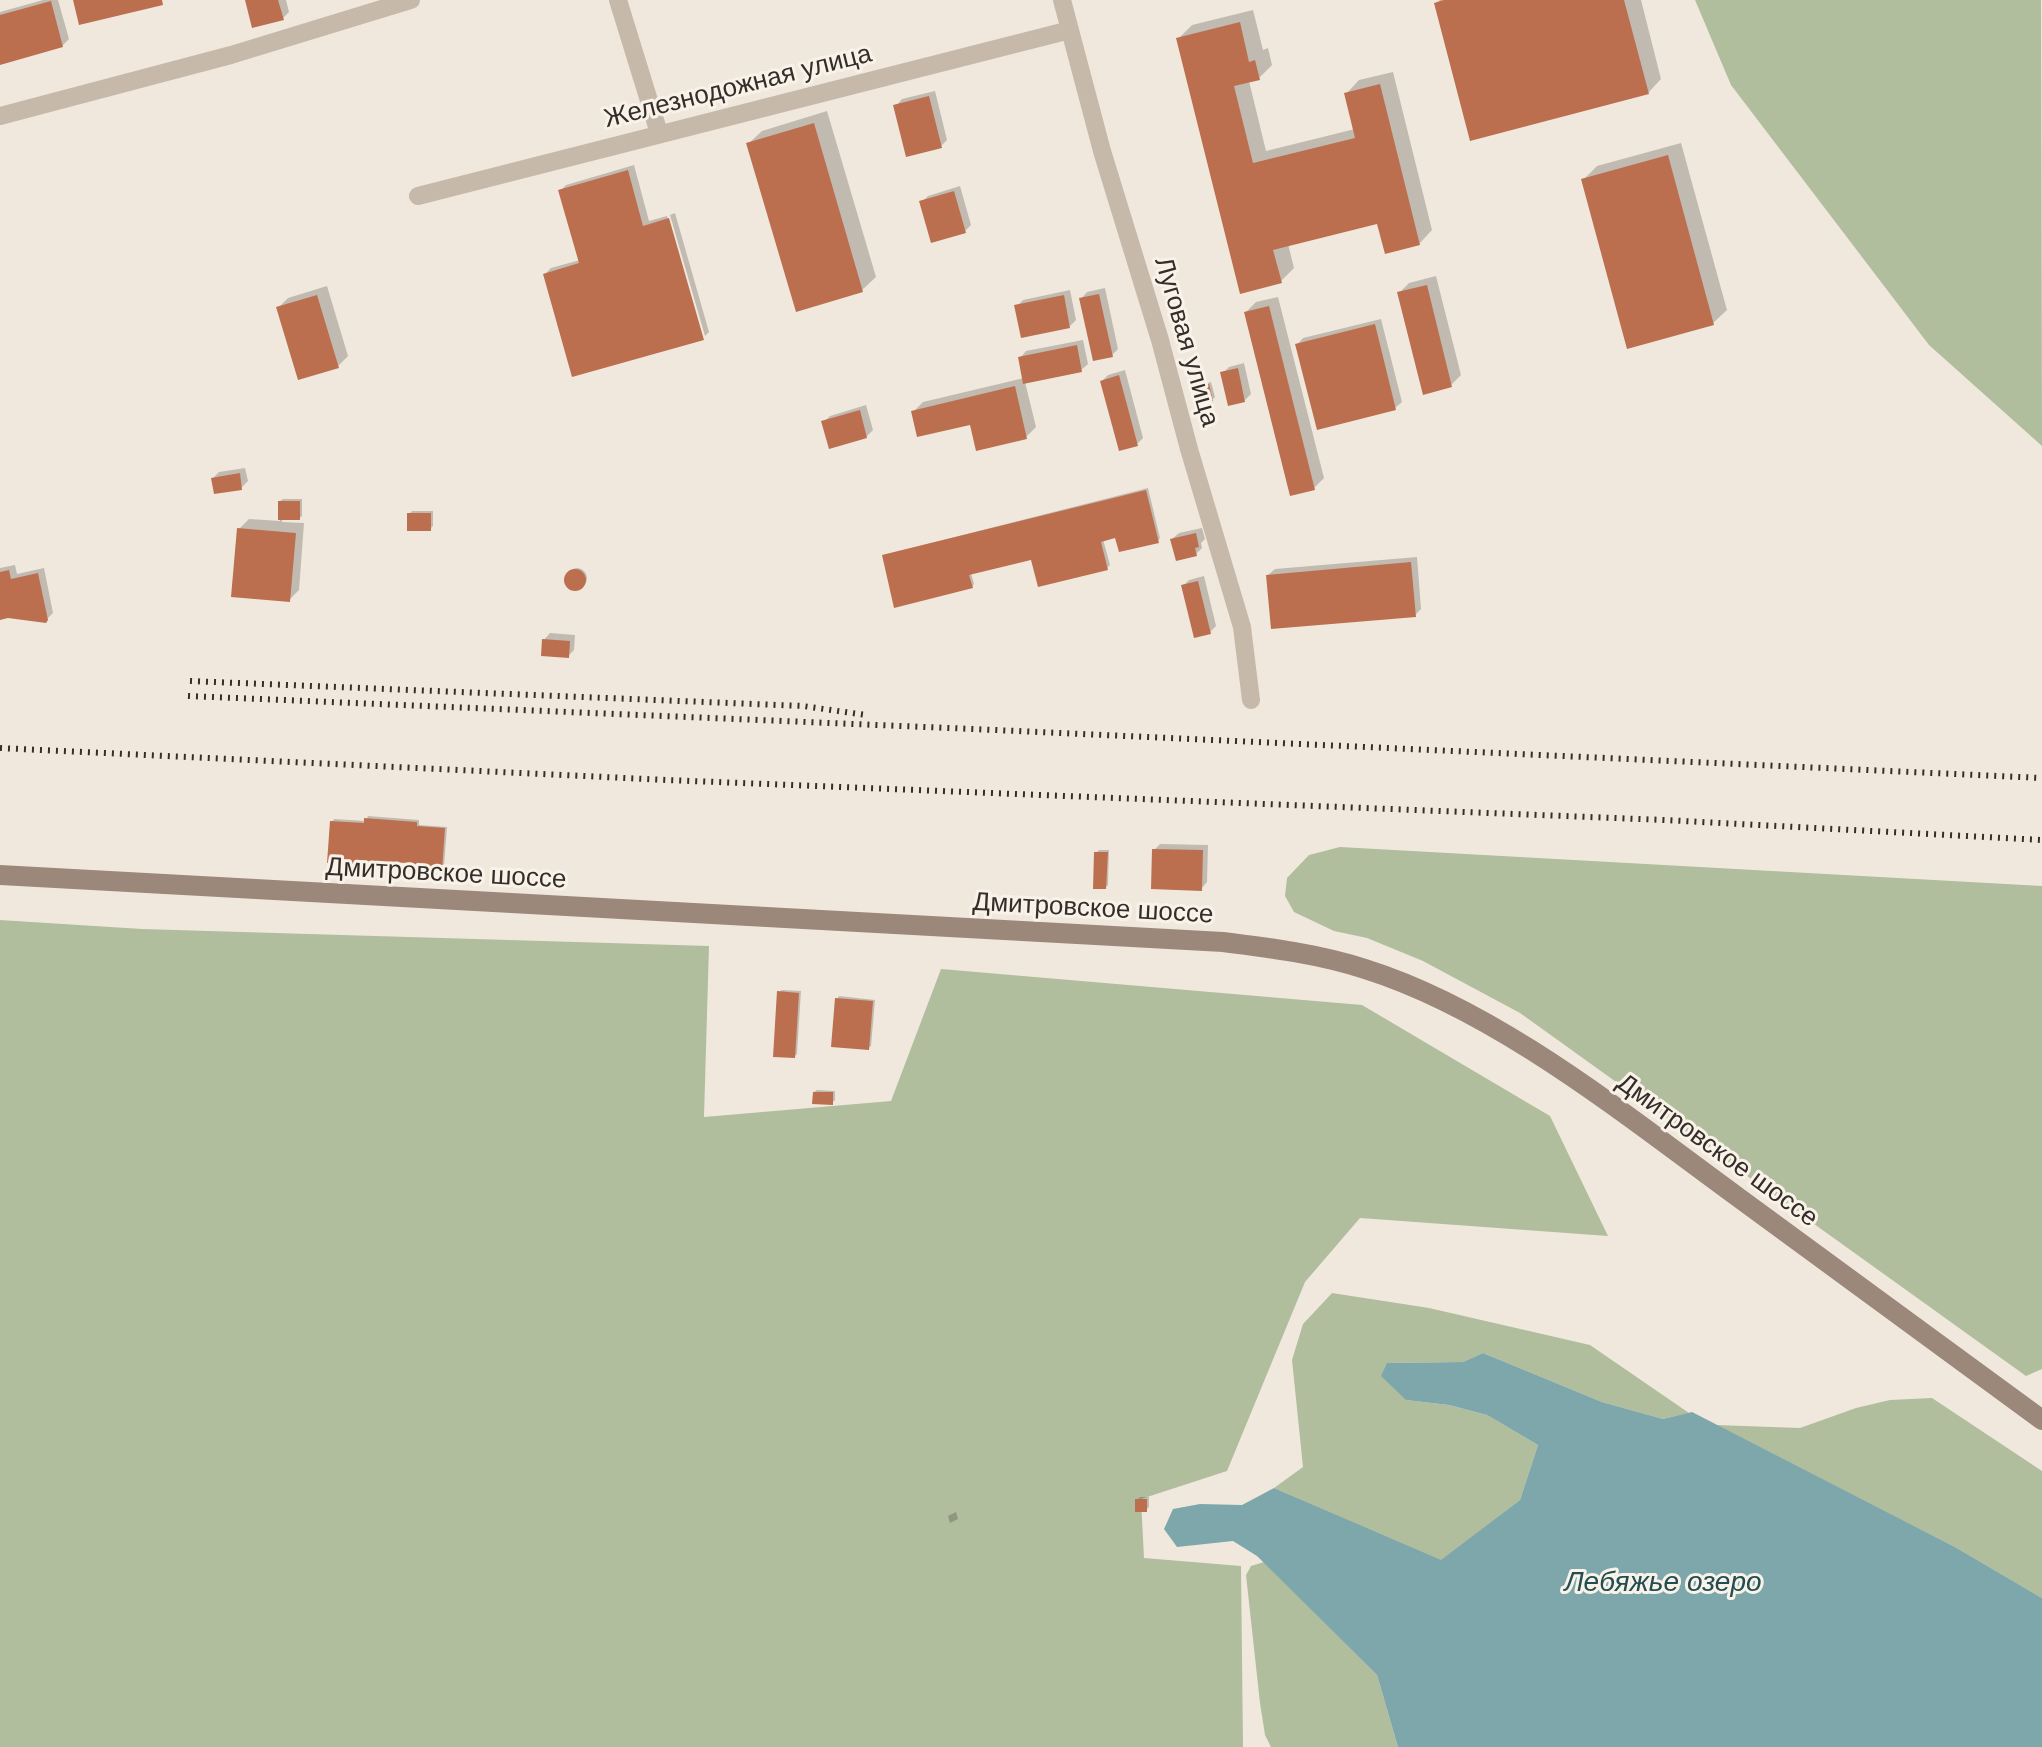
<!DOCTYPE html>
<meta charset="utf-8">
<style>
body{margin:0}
canvas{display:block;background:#f0e8dd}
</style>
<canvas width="2042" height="1747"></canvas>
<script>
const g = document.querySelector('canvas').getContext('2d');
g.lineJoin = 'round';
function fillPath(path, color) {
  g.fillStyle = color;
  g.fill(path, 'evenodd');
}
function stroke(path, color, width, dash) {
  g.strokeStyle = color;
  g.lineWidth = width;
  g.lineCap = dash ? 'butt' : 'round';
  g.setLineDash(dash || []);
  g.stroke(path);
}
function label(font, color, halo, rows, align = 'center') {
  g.font = font + ' Arial,sans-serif';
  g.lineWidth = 6;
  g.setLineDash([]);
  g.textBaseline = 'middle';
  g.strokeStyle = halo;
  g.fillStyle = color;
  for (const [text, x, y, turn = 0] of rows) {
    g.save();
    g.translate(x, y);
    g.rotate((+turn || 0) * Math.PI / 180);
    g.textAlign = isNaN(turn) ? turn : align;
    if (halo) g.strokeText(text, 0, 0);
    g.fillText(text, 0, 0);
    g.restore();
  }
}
const green = new Path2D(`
 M 1695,0 L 2041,0 L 2042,446 L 1929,345 L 1731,85 Z
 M 1340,847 L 2042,886 L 2042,1369 L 2026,1376 L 1520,1013 L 1423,961 L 1367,938 L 1334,931 L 1294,912 L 1285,896 L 1287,878 L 1309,855 Z
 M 0,920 L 142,929 L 709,946 L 704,1117 L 891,1101 L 941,969 L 1362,1005 L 1550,1116 L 1608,1236 L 1360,1218 L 1305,1282 L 1227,1471 L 1141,1499 L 1144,1558 L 1241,1566 L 1243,1747 L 0,1747 Z
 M 1332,1293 L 1429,1308 L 1590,1345 L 1689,1413 L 1663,1419 L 1602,1402 L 1483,1353 L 1463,1362 L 1387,1363 L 1406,1400 L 1449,1405 L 1487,1415 L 1538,1445 L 1520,1500 L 1441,1561 L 1274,1488 L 1303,1467 L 1292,1360 L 1303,1324 Z
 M 1932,1398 L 2042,1471 L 2042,1598 L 1955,1547 L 1716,1425 L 1800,1428 L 1856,1408 L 1890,1400 Z
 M 1264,1562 L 1377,1675 L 1398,1747 L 1271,1747 L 1265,1735 L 1260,1703 L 1246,1575 L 1251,1566 Z`);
const water = new Path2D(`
 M 1483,1353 L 1602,1402 L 1663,1419 L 1692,1412 L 1955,1547 L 2042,1598 L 2042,1747 L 1398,1747 L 1377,1675 L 1257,1556 L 1233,1541 L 1177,1547 L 1164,1529 L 1173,1509 L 1200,1504 L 1242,1505 L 1274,1488 L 1441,1560 L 1520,1500 L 1538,1445 L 1487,1415 L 1449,1405 L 1406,1400 L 1381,1376 L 1387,1363 L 1463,1362 Z`);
const shadow = new Path2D(`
 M 43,0 L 58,0 L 69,39 L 62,46 L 0,63 L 0,12 Z
 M 247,0 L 286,0 L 289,12 L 283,18 Z
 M 1440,0 L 1641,0 L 1661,79 L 1648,93 L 1436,3 Z
 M 1253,10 L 1263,50 L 1268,48 L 1272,65 L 1259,78 L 1249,81 L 1266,151 L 1355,129 L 1346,94 L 1359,80 L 1393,72 L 1432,230 L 1419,244 L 1379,221 L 1288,244 L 1294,268 L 1281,281 L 1178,39 L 1192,25 Z
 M 935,91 L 947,140 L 941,146 L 896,106 L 902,99 Z
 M 827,111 L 876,277 L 862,290 L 748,144 L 762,131 Z
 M 1681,143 L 1727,310 L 1713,323 L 1583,180 L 1597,166 Z
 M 634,165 L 649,221 L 667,216 L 703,338 L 545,274 L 551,268 L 580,260 L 560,191 L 566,185 Z
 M 960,186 L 971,225 L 965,231 L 922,202 L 928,196 Z
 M 675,213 L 709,332 L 705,336 L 670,215 Z
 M 1436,276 L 1461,375 L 1451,385 L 1399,293 L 1409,283 Z
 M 327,286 L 348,356 L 338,366 L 278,308 L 288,298 Z
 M 1105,288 L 1118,349 L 1112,355 L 1081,299 L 1087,292 Z
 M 1070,290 L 1076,320 L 1070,326 L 1017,306 L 1023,300 Z
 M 1278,297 L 1324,478 L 1314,488 L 1246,312 L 1256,302 Z
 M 1381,319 L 1402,402 L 1395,408 L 1297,345 L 1303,338 Z
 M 1083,340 L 1088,364 L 1081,370 L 1025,382 L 1036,427 L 1026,437 L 971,422 L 913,412 L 923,402 L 1024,378 L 1020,358 L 1026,351 Z
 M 1244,363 L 1251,394 L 1244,401 L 1223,373 L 1229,367 Z
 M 1125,370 L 1143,438 L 1137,444 L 1102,381 L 1108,375 Z
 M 1211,382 L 1215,397 L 1212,400 L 1194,388 Z
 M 866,405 L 873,430 L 866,437 L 824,422 L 830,416 Z
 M 245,468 L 248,481 L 241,488 L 213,478 L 219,472 Z
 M 1148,488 L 1160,538 L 1158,541 L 1117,536 L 1103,539 L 1110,565 L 1107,568 L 1033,558 L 971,573 L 974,584 L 972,587 L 884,555 Z
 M 283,499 L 302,499 L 302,516 L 299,518 L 282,518 L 282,522 L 304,523 L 299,590 L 289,600 L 239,529 L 249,519 L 280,521 L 280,501 Z
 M 412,511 L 433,511 L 433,526 L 430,529 L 409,514 Z
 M 1202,528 L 1205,539 L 1201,543 L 1202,548 L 1196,554 L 1172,539 L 1179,533 Z
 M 1417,557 L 1421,609 L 1415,615 L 1268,575 L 1275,569 Z
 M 15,565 L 17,574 L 44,568 L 53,613 L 45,621 L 8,616 L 0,618 L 0,568 Z
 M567 578a10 10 0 1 1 20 0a10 10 0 1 1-20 0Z
 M 1204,576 L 1216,626 L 1210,632 L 1183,586 L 1189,580 Z
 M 550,633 L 575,635 L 574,650 L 568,656 L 544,640 Z
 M 368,816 L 419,820 L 419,825 L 447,827 L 444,866 L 442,869 L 409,862 L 370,859 L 367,864 L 332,822 L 334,819 L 366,821 Z
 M 1160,844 L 1208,845 L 1207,882 L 1201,889 L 1154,850 Z
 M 1099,850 L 1109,850 L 1108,885 L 1106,887 L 1096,853 Z
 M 782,990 L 801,991 L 797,1054 L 795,1056 L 779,992 Z
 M 839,996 L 875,1000 L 871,1046 L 868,1048 L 837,999 Z
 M 817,1090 L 835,1091 L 835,1100 L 832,1103 L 814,1092 Z
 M 1140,1497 L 1149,1497 L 1149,1507 L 1146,1510 L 1137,1500 Z
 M 956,1512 L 958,1519 L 950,1523 L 948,1516 Z`);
const building = new Path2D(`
 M 73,0 L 162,0 L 163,5 L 79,25 Z
 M 245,0 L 278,0 L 284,20 L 252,28 Z
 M 1444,0 L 1624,0 L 1649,94 L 1470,141 L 1434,3 Z
 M 51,1 L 63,47 L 0,65 L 0,15 Z
 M 1240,22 L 1249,62 L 1255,60 L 1260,80 L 1234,86 L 1253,163 L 1355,138 L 1344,93 L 1380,84 L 1420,245 L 1385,254 L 1377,224 L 1273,250 L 1282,283 L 1240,294 L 1176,38 Z
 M 929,96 L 942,148 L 906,157 L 893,105 Z
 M 814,123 L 863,292 L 796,312 L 746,143 Z
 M 1668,155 L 1714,325 L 1627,349 L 1581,179 Z
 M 628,170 L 643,226 L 669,218 L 704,340 L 572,377 L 543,274 L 579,263 L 558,190 Z
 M 954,191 L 966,233 L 931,243 L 919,201 Z
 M 1427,285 L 1452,387 L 1423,395 L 1397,292 Z
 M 1099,294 L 1113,357 L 1093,361 L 1079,298 Z
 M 317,295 L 339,368 L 298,380 L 276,307 Z
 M 1064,295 L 1070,328 L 1021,338 L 1014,305 Z
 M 1269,306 L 1315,490 L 1290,496 L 1244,312 Z
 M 1375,324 L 1396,410 L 1317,430 L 1295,344 Z
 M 1077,345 L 1082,372 L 1023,384 L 1018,357 Z
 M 1238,368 L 1245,402 L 1228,406 L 1220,372 Z
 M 1119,375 L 1138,446 L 1119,451 L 1100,381 Z
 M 1209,384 L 1213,401 L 1196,405 L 1192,387 Z
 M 1015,386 L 1027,439 L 976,451 L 970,425 L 917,437 L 911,411 Z
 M 860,410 L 867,438 L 829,449 L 821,421 Z
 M 240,473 L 242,490 L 214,494 L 211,478 Z
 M 1146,490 L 1159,543 L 1119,552 L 1115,538 L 1101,542 L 1108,570 L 1038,587 L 1031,560 L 969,575 L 973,588 L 894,608 L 882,555 Z
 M 278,501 L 300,501 L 300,520 L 278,520 Z
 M 407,513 L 431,513 L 431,531 L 407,531 Z
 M 237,528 L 296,533 L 290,602 L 231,597 Z
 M 1196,533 L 1199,547 L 1195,548 L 1197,556 L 1176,561 L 1170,539 Z
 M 1411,562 L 1416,617 L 1271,629 L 1266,575 Z
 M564 580a11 11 0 1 1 22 0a11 11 0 1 1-22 0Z
 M 9,570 L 11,579 L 38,573 L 48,620 L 46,623 L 8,618 L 0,620 L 0,572 Z
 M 1198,581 L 1211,634 L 1194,638 L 1181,585 Z
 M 542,639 L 570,641 L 569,658 L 541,656 Z
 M 364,818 L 417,822 L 417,826 L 445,828 L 442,871 L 407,868 L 407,863 L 368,861 L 368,866 L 327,863 L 330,821 L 364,823 Z
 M 1152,849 L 1203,850 L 1202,891 L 1151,889 Z
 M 1094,852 L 1108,852 L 1106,889 L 1093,889 Z
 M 777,991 L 799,993 L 795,1058 L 773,1057 Z
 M 835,998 L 873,1001 L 869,1050 L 831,1047 Z
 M 813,1092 L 833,1092 L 833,1105 L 812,1104 Z
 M 1135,1499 L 1147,1499 L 1147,1512 L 1135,1512 Z`);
const street = new Path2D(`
 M 618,0 L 659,133
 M 1062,0 L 1102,151 L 1160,340 L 1189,449 L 1242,627 L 1251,700
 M 0,116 L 231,55 L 411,0
 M 418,196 L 1070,30`);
const secondary = new Path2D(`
 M 0,875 L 1223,942 C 1271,948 1319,954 1365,969 C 1496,1010 1624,1114 1735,1195 C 1837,1270 1940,1345 2042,1420`);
const rail = new Path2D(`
 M 190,681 L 803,706 L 866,715
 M 188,696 L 973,729 L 2042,778
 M 0,748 L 667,780 L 1664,820 L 2042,840`);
const streetNames = [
 ["Железнодожная улица",738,87,-14],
 ["Луговая улица",1186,342,74],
 ["Дмитровское шоссе",446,874,3],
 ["Дмитровское шоссе",1093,909,3],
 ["Дмитровское шоссе",1717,1151,36]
];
const waterNames = [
 ["Лебяжье озеро",1663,1583]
];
fillPath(green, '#b1be9e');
fillPath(water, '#7ea7ab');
fillPath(shadow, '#0003');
fillPath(building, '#bc6f4f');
stroke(street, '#c7b9aa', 18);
stroke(secondary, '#9b887b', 20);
stroke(rail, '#352d29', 6, [2, 6]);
label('26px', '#352d29', '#f8f2e9', streetNames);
label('italic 28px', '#224d53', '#f8f2e9', waterNames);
</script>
